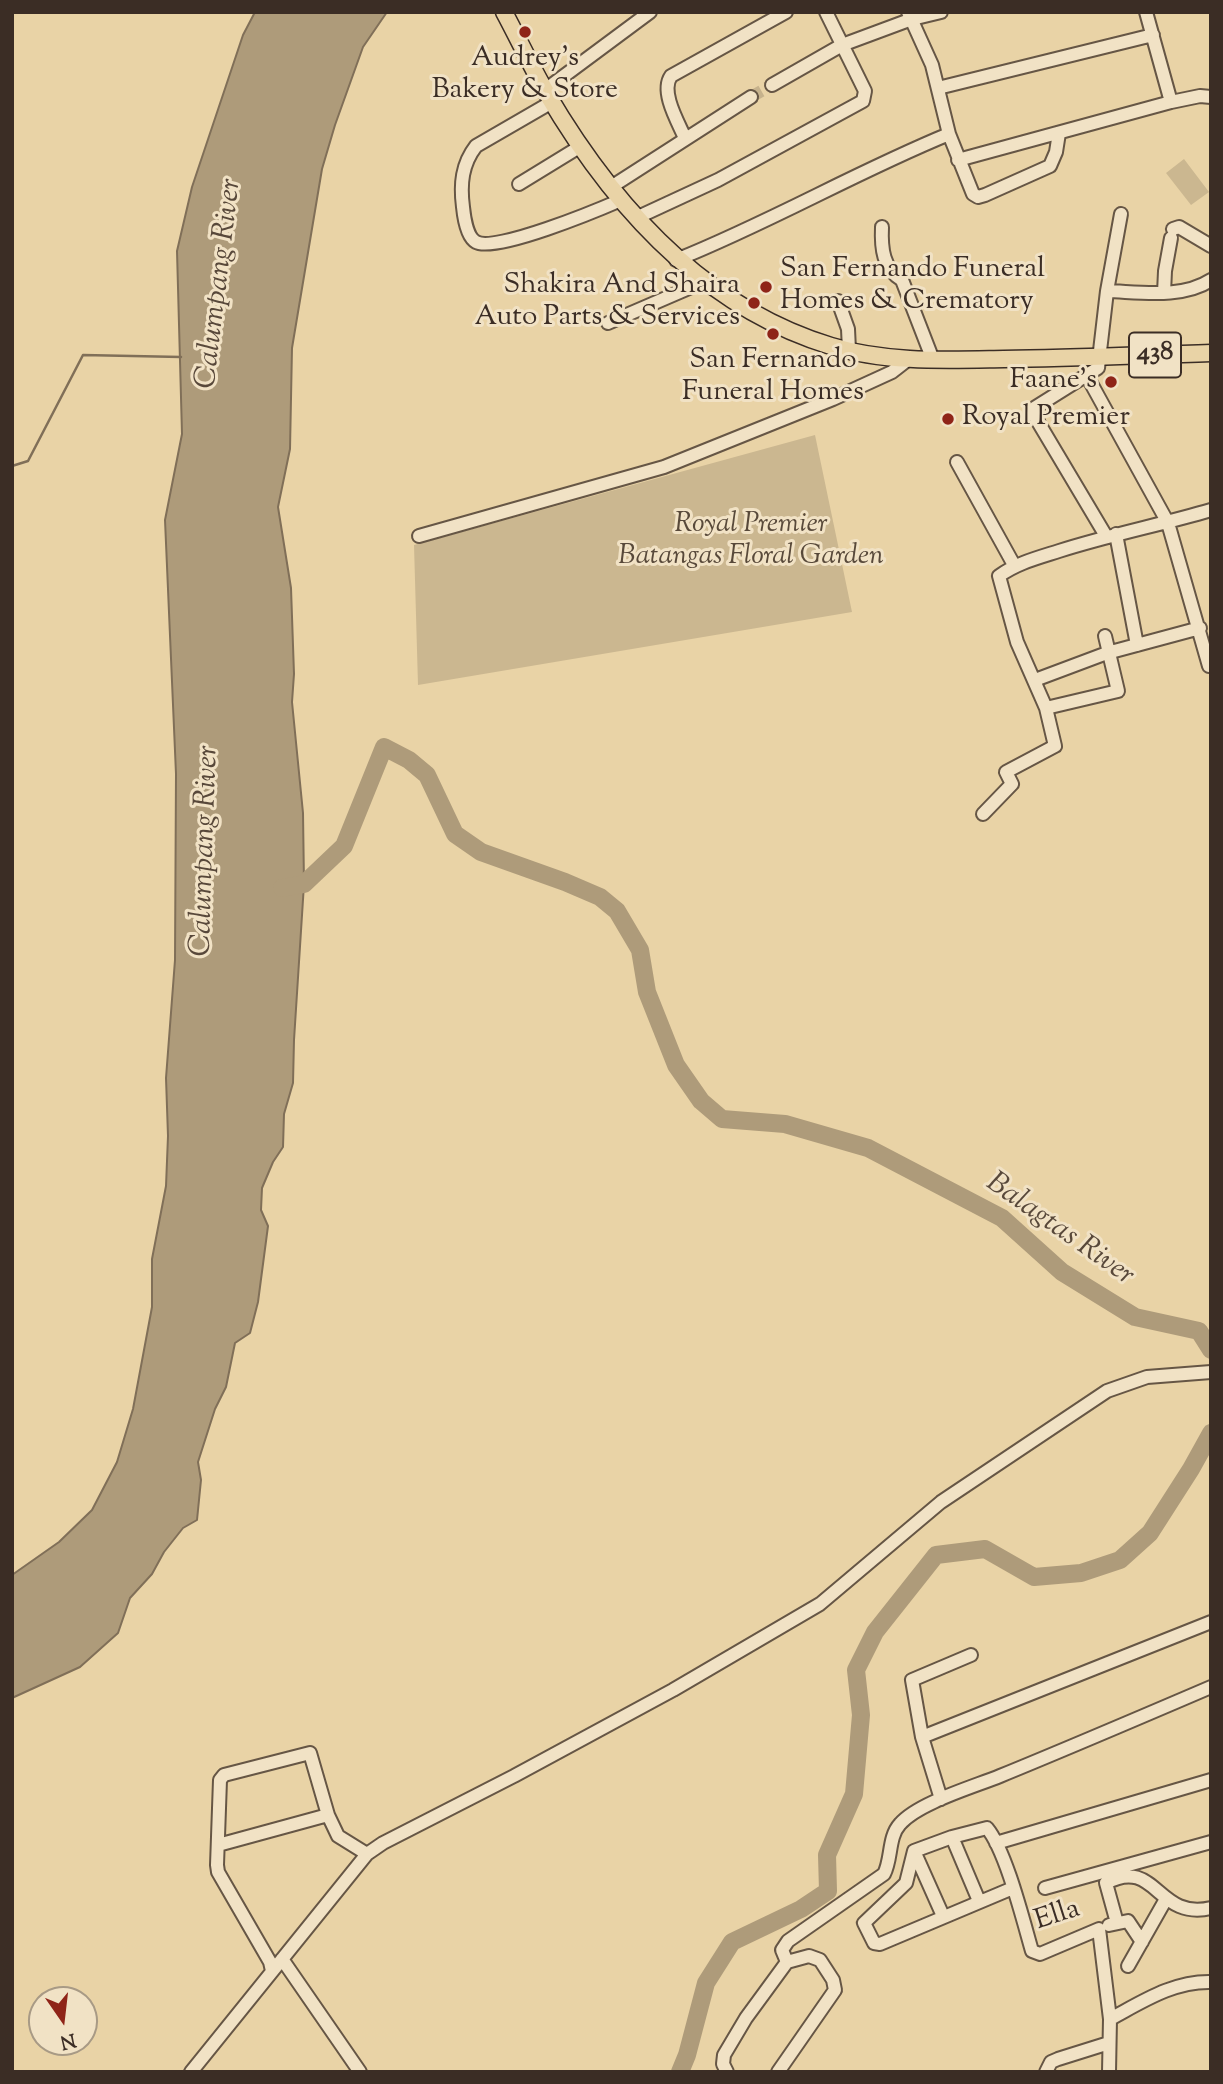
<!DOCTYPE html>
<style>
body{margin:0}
#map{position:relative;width:1223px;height:2084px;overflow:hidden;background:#e9d3a6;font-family:"Sorts Mill Goudy",serif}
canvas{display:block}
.frame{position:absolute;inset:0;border:14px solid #3b2d25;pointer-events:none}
.north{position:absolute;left:28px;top:1986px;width:70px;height:70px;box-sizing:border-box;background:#f1e2c5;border:2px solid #a89a85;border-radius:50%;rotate:166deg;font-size:19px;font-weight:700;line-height:28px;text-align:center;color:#3b2d25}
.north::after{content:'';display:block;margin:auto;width:24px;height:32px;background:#8f2418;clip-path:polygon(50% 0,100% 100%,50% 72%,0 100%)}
</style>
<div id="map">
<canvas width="1223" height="2084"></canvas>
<div class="frame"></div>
<div class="north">N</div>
</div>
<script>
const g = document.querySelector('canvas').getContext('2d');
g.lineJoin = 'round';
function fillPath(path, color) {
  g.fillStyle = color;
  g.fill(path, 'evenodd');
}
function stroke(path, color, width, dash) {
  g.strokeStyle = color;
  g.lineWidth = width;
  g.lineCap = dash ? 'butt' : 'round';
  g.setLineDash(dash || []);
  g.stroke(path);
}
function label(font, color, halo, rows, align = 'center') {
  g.font = font + ' "Sorts Mill Goudy",serif';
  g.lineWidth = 6;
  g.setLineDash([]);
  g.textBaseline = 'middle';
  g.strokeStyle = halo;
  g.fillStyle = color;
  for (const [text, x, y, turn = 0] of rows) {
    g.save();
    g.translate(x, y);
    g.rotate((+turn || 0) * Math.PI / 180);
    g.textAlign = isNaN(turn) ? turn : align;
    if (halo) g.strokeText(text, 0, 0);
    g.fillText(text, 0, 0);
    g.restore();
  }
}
const green = new Path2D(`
 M 1184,159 L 1209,192 L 1191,205 L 1166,173 Z
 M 815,435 L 852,612 L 418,685 L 414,545 Z`);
const water = new Path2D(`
 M 255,12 L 387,12 L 363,47 L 335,125 L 322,169 L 292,348 L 290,449 L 278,507 L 291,588 L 294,674 L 292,702 L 303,813 L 304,884 L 294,1040 L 293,1083 L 284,1114 L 283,1147 L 273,1162 L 262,1188 L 261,1210 L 268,1226 L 258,1302 L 250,1333 L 235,1343 L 226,1387 L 215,1409 L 198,1462 L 201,1480 L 197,1520 L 183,1528 L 164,1552 L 152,1574 L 130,1598 L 118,1633 L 80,1667 L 12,1698 L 12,1575 L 59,1542 L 92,1510 L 117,1462 L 133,1409 L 152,1307 L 152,1259 L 166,1186 L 168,1136 L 166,1078 L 175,960 L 176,774 L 165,520 L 182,434 L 177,251 L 192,187 L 243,35 Z`);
const stream = new Path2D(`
 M 12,466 L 28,461 L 83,355 L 181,357`);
const river = new Path2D(`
 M 282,888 L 304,884 L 344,846 L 384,747 L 409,760 L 427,775 L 455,834 L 481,852 L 565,882 L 600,897 L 617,911 L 640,950 L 647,992 L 676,1065 L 701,1101 L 722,1119 L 785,1124 L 868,1148 L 1002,1218 L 1062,1272 L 1135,1317 L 1199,1331 L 1211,1350
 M 680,2072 L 687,2055 L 706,1983 L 732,1942 L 801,1909 L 828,1891 L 827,1855 L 854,1794 L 861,1715 L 856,1670 L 875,1632 L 936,1555 L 985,1549 L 1034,1577 L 1081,1573 L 1120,1560 L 1150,1533 L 1191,1469 L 1211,1433`);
const minorTunnel = new Path2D(`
 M 751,97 L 772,85`);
const minor = new Path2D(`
 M 908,12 L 932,65 L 949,134 L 973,194 L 978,197 L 985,195 L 1050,166 L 1056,152 L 1059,133
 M 1146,12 L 1171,102
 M 772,85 L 842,45 L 912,19 L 941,12
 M 938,88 L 1153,35
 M 545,90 L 650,12
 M 552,102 L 476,146 C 462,164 460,184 463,207 C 464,217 467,237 476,242 C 495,253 598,210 621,200
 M 685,138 C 678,122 660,92 671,76 L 786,12
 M 958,160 L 1171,102 L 1200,96 L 1211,97
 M 519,184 L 581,146
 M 611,187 L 751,97
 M 636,218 L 718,180 L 863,101 L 865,91 L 826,12
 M 882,227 C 881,248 883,269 902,280 L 933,360
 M 1173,229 L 1179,227 L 1211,246
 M 676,260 C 769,223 856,172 949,134
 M 1107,291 L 1121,214
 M 1164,293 L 1165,271 L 1171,238
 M 838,301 L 848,329 L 849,350
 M 608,323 L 703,282
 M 1087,376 L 1168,523 L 1209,666
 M 957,462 L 1014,565
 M 1116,534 L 1137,645
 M 419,536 L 664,467 L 833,399 L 892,372 L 910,358
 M 1106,536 L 1031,410 L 1098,368 L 1107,291 C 1140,292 1182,299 1211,280
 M 1035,680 L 1107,653 L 1200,628
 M 1046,708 L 1118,691 L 1105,636
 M 983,814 L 1012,784 L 1006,772 L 1055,746 L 1046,708 L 1017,642 L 999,576 C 1017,563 1037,558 1059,551 C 1109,535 1160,525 1211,510
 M 922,1737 L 1211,1622
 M 941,1799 L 922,1737 L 912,1680 L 971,1655
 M 328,1815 L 338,1836 L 367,1854
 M 952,1837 L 979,1901
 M 996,1843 L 1211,1780
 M 218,1845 L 328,1815 L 310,1753 L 224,1775 L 220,1780 L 217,1865 L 218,1872 L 270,1962 L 272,1971
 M 914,1851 L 943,1916
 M 1013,1888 L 880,1944 L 874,1943 L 864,1923 L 906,1883 L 914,1851 L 952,1837 L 987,1828 C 1006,1851 1023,1920 1032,1951 L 1040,1954 L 1099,1929 L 1110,2019 L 1109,2072
 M 1045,1888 L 1211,1842
 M 1117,1923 L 1106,1883 C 1157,1856 1156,1921 1211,1908
 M 1109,1925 L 1128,1921 L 1142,1942
 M 282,1959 L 360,2072
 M 787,1962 L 782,1950 L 788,1941 L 884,1874 C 892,1859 888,1837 900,1824 C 918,1803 973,1787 1000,1776 C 1071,1747 1141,1717 1211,1687
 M 1128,1966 L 1166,1899
 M 1110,2019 C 1142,2002 1173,1981 1211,1982
 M 191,2072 L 367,1854 L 383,1843 L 514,1776 L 673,1690 L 820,1604 L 941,1502 L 1107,1391 L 1147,1377 L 1211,1372
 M 727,2072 L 723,2064 L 724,2055 L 746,2018 L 787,1962 L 809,1956 L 820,1960 L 833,1980 L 835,1990 L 778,2072
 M 1046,2072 L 1051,2062 L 1058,2059 L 1109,2043`);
const major = new Path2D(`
 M 504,12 C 518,38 531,66 546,92 C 612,205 702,307 831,346 C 886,363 948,360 1004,359 C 1073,358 1142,355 1211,353`);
const markers = [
 [525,32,7,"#8f2418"],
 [766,287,7,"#8f2418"],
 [754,303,7,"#8f2418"],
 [773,334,7,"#8f2418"],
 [1111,382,7,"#8f2418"],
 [948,419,7,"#8f2418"]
];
const shields = [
 [1155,355,52]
];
const shieldNames = [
 ["438",1155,355]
];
const poiNames = [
 ["Audrey's",525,60],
 ["Bakery & Store",525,92],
 ["San Fernando Funeral",780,271,"left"],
 ["Homes & Crematory",780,303,"left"],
 ["Shakira And Shaira",740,287,"right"],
 ["Auto Parts & Services",740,319,"right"],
 ["San Fernando",773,362],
 ["Funeral Homes",773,394],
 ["Faane's",1097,382,"right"],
 ["Royal Premier",962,419,"left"]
];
const parkNames = [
 ["Royal Premier",751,526],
 ["Batangas Floral Garden",751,558]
];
const streetNames = [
 ["Ella",1058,1917,-18]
];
const waterNames = [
 ["Calumpang River",221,284,-83],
 ["Calumpang River",207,851,-88],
 ["Balagtas River",1059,1231,35]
];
fillPath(green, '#cbb790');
fillPath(water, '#ae9b7a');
stroke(water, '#806f58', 2);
stroke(stream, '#806f58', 2.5);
stroke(river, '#ae9b7a', 18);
stroke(minorTunnel, '#c6b28c', 12, [12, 6]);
stroke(minor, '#665645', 16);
stroke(major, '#3b2d25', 19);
stroke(minor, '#f1e2c5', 12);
stroke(major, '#e9d3a6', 16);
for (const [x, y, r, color] of markers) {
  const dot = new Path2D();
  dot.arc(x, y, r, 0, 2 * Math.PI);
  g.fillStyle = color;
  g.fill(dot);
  stroke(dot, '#f1e2c5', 2.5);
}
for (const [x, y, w] of shields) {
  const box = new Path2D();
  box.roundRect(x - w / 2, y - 22.5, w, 45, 5);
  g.fillStyle = '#f1e2c5';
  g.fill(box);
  stroke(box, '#3b2d25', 2);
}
label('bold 26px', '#3b2d25', null, shieldNames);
label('28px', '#3b2d25', '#f1e2c5', poiNames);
label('italic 28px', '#58493a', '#f1e2c5', parkNames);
label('28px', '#3b2d25', '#f1e2c5', streetNames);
label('italic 30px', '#58483a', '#f1e2c5', waterNames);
</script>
